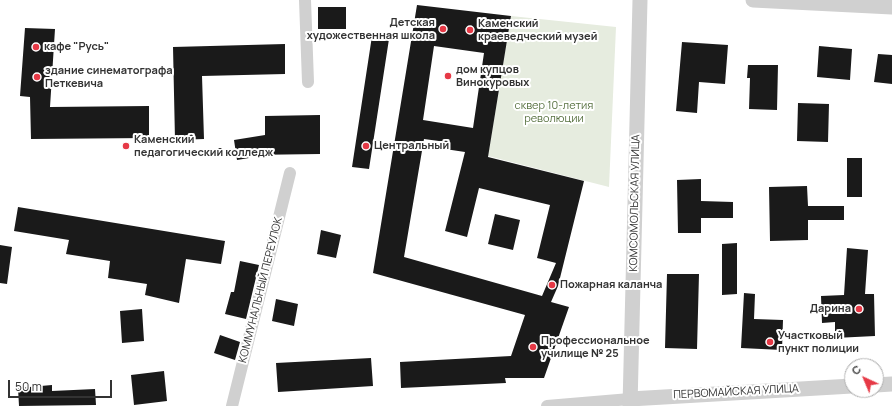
<!DOCTYPE html>
<meta charset="utf-8">
<style>
body{margin:0}
#map{position:relative;width:892px;height:406px;overflow:hidden;background:#fff;font-family:Manrope,sans-serif}
canvas{display:block}
.north{position:absolute;left:844px;top:358px;width:40px;height:40px;box-sizing:border-box;background:#fff;border:1px solid #adadad;border-radius:50%;rotate:316deg;font-size:11px;font-weight:700;line-height:16px;text-align:center;color:#333}
.north::after{content:'';display:block;margin:auto;width:14px;height:18px;background:#e63946;clip-path:polygon(50% 0,100% 100%,50% 72%,0 100%)}
.scale{position:absolute;left:8px;top:380px;width:104px;height:18px;box-sizing:border-box;border:2px solid #333;border-top:0;padding-left:5px;font-size:12px;line-height:14px;white-space:nowrap;color:#333;-webkit-text-stroke:3px #fff;paint-order:stroke}
</style>
<div id="map">
<canvas width="892" height="406"></canvas>
<div class="north">С</div>
<div class="scale">50 m</div>
</div>
<script>
const g = document.querySelector('canvas').getContext('2d');
g.lineJoin = 'round';
function fillPath(path, color) {
  g.fillStyle = color;
  g.fill(path, 'evenodd');
}
function stroke(path, color, width, dash) {
  g.strokeStyle = color;
  g.lineWidth = width;
  g.lineCap = dash ? 'butt' : 'round';
  g.setLineDash(dash || []);
  g.stroke(path);
}
function label(font, color, halo, rows, align = 'center') {
  g.font = font + ' Manrope,sans-serif';
  g.lineWidth = 4;
  g.setLineDash([]);
  g.textBaseline = 'middle';
  g.strokeStyle = halo;
  g.fillStyle = color;
  for (const [text, x, y, turn = 0] of rows) {
    g.save();
    g.translate(x, y);
    g.rotate((+turn || 0) * Math.PI / 180);
    g.textAlign = isNaN(turn) ? turn : align;
    if (halo) g.strokeText(text, 0, 0);
    g.fillText(text, 0, 0);
    g.restore();
  }
}
const green = new Path2D(`
 M 511,16 L 616,27 L 609,187 L 488,156 Z`);
const building = new Path2D(`
 M 417,5 L 511,16 L 488,157 L 584,181 L 558,286 L 551,302 L 569,307 L 544,378 L 505,378 L 506,383 L 401,388 L 400,362 L 511,356 L 525,315 L 373,273 ZM 434,46 L 484,53 L 473,128 L 423,120 ZM 424,139 L 446,142 L 445,149 L 465,152 L 445,231 L 467,237 L 479,188 L 550,205 L 537,258 L 556,263 L 542,296 L 404,257 Z
 M 318,7 L 346,7 L 346,29 L 318,29 Z
 M 25,28 L 55,29 L 50,107 L 149,106 L 149,138 L 31,139 L 30,97 L 20,96 Z
 M 372,36 L 389,39 L 369,169 L 352,167 Z
 M 682,42 L 728,45 L 725,84 L 699,82 L 697,113 L 676,111 Z
 M 285,44 L 285,74 L 202,76 L 204,139 L 175,140 L 173,47 Z
 M 819,46 L 852,49 L 850,80 L 817,77 Z
 M 878,54 L 892,55 L 892,84 L 874,82 Z
 M 748,65 L 778,65 L 777,110 L 749,109 L 750,78 L 747,78 Z
 M 798,103 L 829,104 L 828,142 L 797,141 Z
 M 320,115 L 320,154 L 249,155 L 249,158 L 237,160 L 234,140 L 265,135 L 265,116 Z
 M 847,158 L 862,158 L 862,197 L 847,197 Z
 M 701,179 L 701,201 L 733,202 L 733,218 L 701,218 L 701,233 L 678,233 L 677,180 Z
 M 807,186 L 808,206 L 844,206 L 844,220 L 808,220 L 808,240 L 770,241 L 769,187 Z
 M 18,207 L 225,241 L 221,264 L 186,259 L 179,303 L 145,295 L 147,284 L 108,278 L 110,261 L 66,254 L 69,240 L 14,231 Z
 M 495,214 L 520,220 L 513,250 L 488,244 Z
 M 321,230 L 341,235 L 336,258 L 317,254 Z
 M 737,243 L 737,294 L 722,295 L 722,244 Z
 M 0,245 L 12,247 L 7,284 L 0,283 Z
 M 847,248 L 868,250 L 865,294 L 874,294 L 875,336 L 835,338 L 835,322 L 822,323 L 821,296 L 844,295 Z
 M 240,261 L 259,265 L 246,319 L 225,314 L 231,292 L 234,292 Z
 M 667,274 L 699,274 L 697,349 L 665,348 Z
 M 744,293 L 755,294 L 754,319 L 783,320 L 782,350 L 741,348 Z
 M 276,299 L 298,304 L 294,326 L 272,321 Z
 M 142,309 L 144,341 L 122,343 L 120,311 Z
 M 220,335 L 240,342 L 235,360 L 214,353 Z
 M 371,358 L 373,386 L 278,392 L 276,363 Z
 M 164,371 L 167,401 L 134,405 L 131,375 Z
 M 52,385 L 52,391 L 95,389 L 96,405 L 19,406 L 18,388 Z`);
const minor = new Path2D(`
 M 305,0 L 308,82
 M 232,406 L 290,173
 M 547,406 L 630,399`);
const tertiary = new Path2D(`
 M 753,0 L 892,7
 M 876,385 L 892,384
 M 630,399 L 852,386
 M 630,406 L 640,0`);
const markers = [
 [443,29,4,"#e63946"],
 [470,30,4,"#e63946"],
 [36,47,4,"#e63946"],
 [448,76,4,"#e63946"],
 [37,77,4,"#e63946"],
 [126,146,4,"#e63946"],
 [366,146,4,"#e63946"],
 [552,285,4,"#e63946"],
 [859,309,4,"#e63946"],
 [770,342,4,"#e63946"],
 [533,347,4,"#e63946"]
];
const poiNames = [
 ["Детская",435,23,"right"],
 ["художественная школа",435,36,"right"],
 ["Каменский",478,24],
 ["краеведческий музей",478,37],
 ["кафе \"Русь\"",44,47],
 ["дом купцов",456,70],
 ["Винокуровых",456,83],
 ["здание синематографа",45,71],
 ["Петкевича",45,84],
 ["Каменский",134,140],
 ["педагогический колледж",134,153],
 ["Центральный",374,146],
 ["Пожарная каланча",560,285],
 ["Дарина",851,309,"right"],
 ["Участковый",778,336],
 ["пункт полиции",778,349],
 ["Профессиональное",541,341],
 ["училище № 25",541,354]
];
const parkNames = [
 ["сквер 10-летия",554,106],
 ["революции",554,119]
];
const streetNames = [
 ["КОМСОМОЛЬСКАЯ УЛИЦА",635,203,-89],
 ["КОММУНАЛЬНЫЙ ПЕРЕУЛОК",261,290,-76],
 ["ПЕРВОМАЙСКАЯ УЛИЦА",736,392,-3]
];
fillPath(green, '#e6ecdf');
fillPath(building, '#1a1a1a');
stroke(minor, '#d0d0d0', 12);
stroke(tertiary, '#d0d0d0', 15);
for (const [x, y, r, color] of markers) {
  const dot = new Path2D();
  dot.arc(x, y, r, 0, 2 * Math.PI);
  g.fillStyle = color;
  g.fill(dot);
  stroke(dot, '#fff', 1.5);
}
label('bold 11px', '#333', '#fff', poiNames, 'left');
label('11px', '#56703f', '#fff', parkNames);
label('11px', '#333', '#fff', streetNames);
</script>
